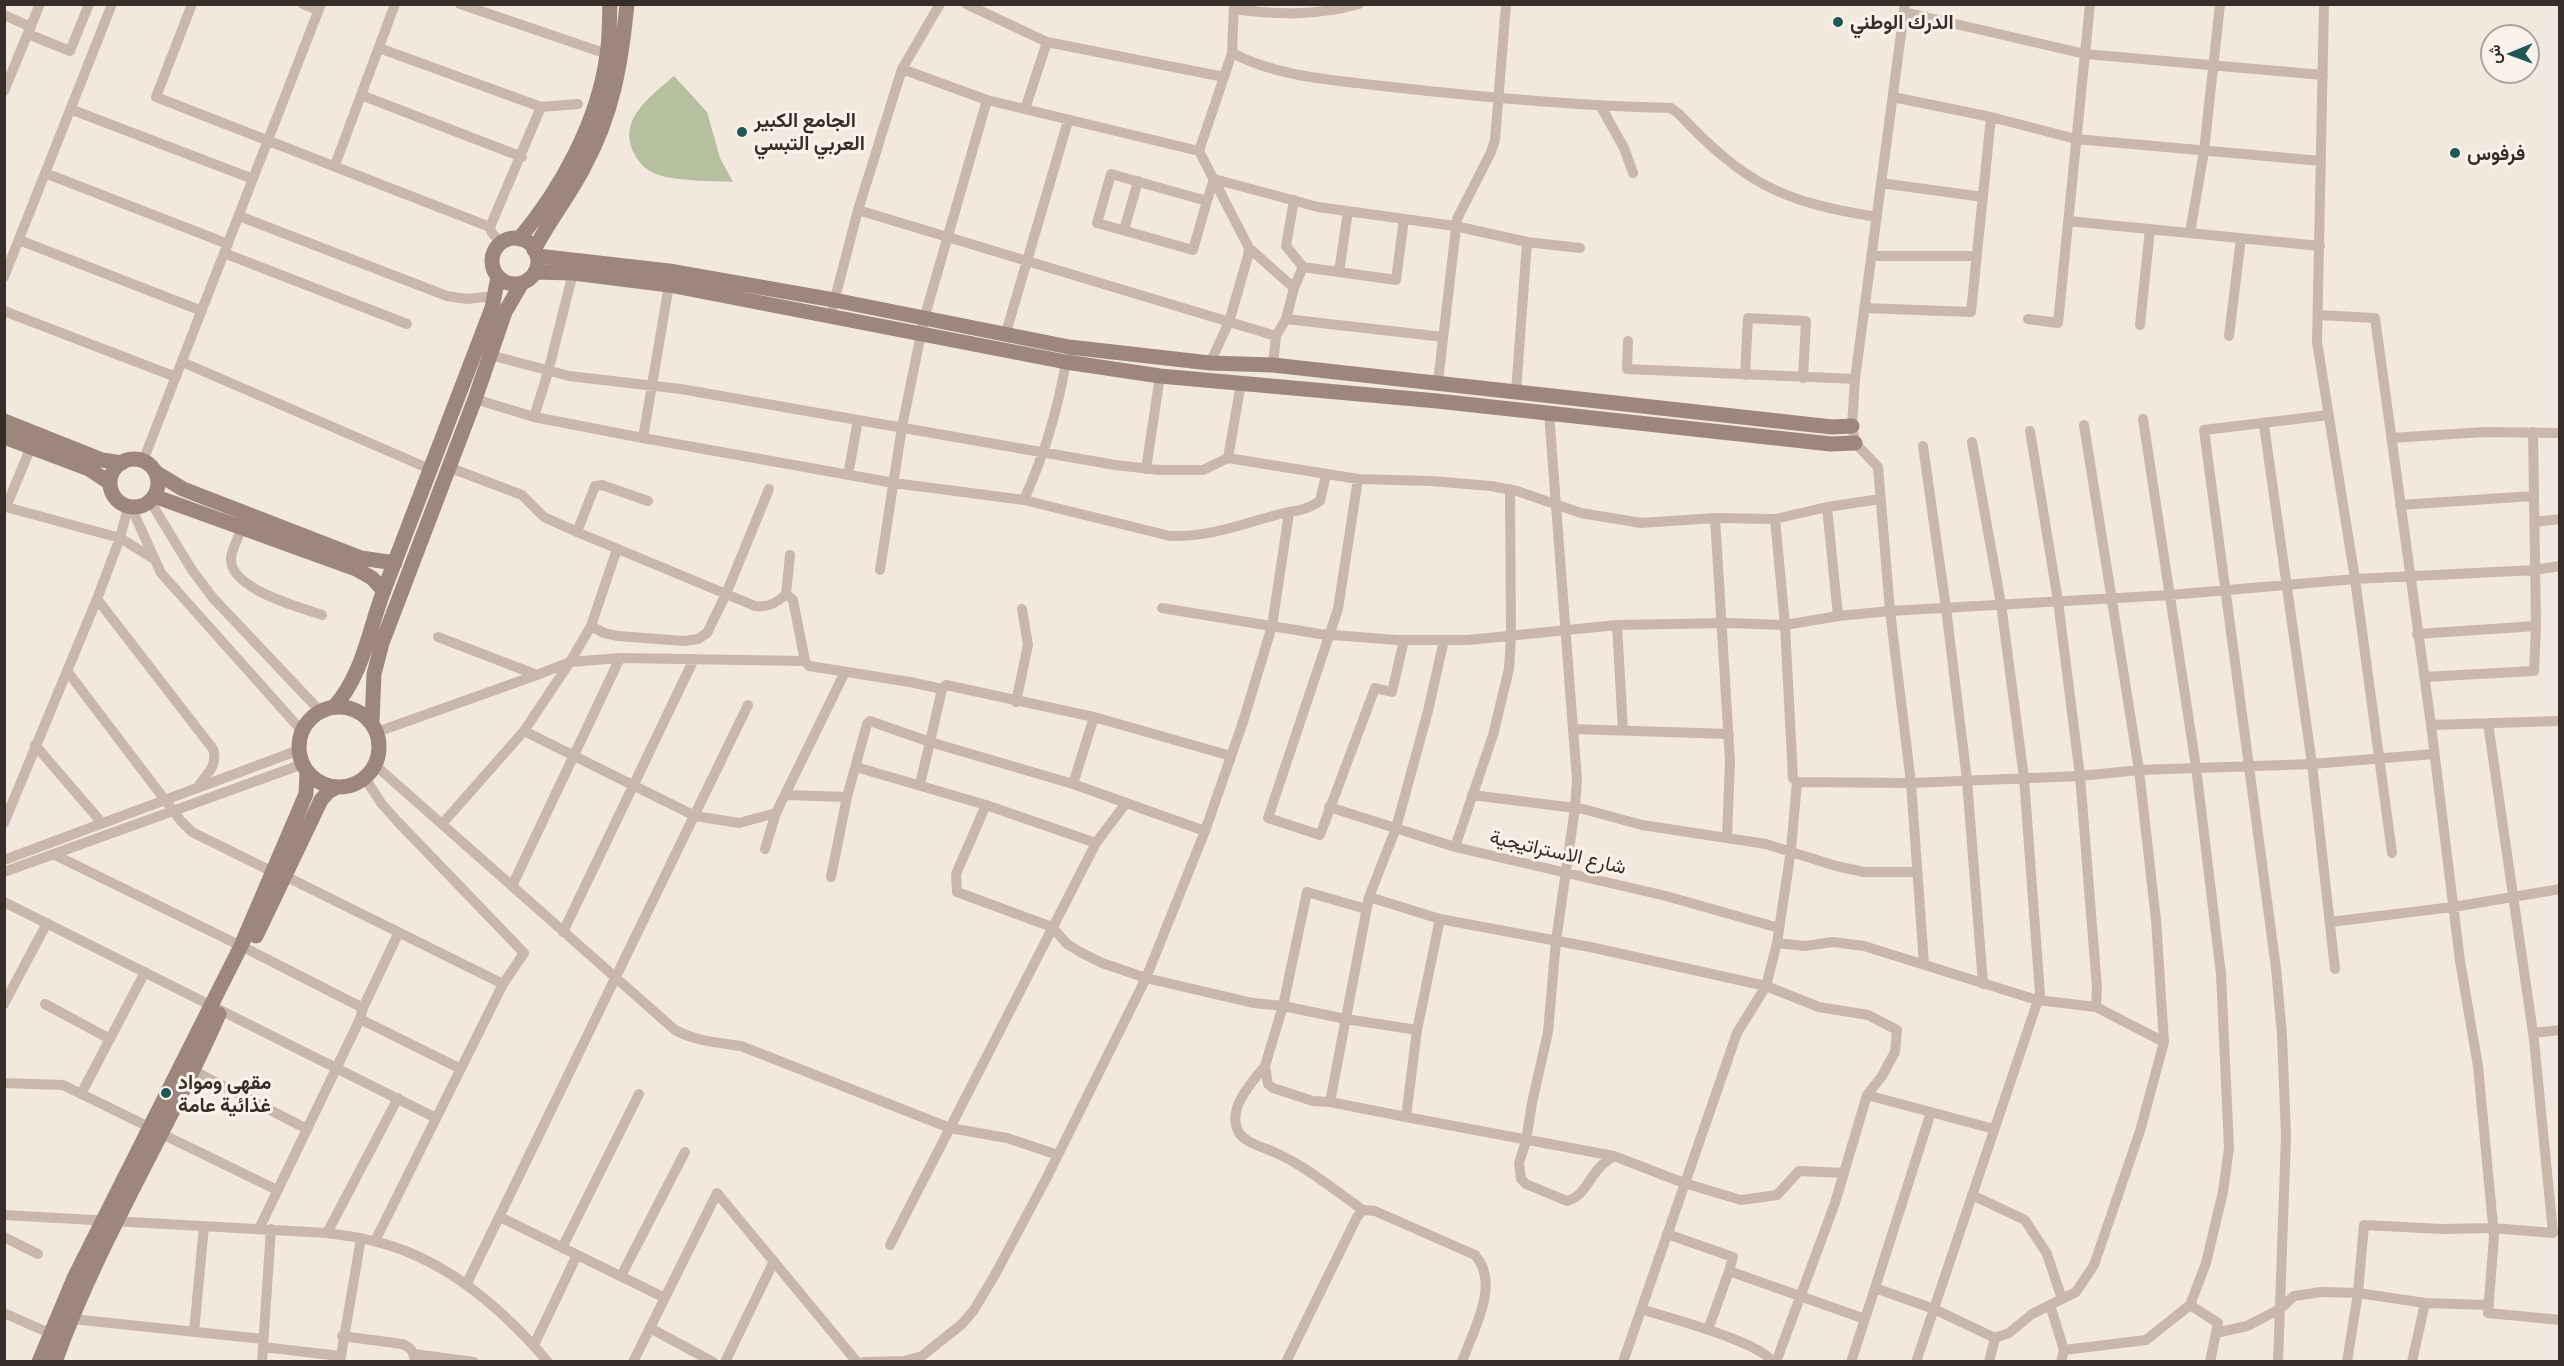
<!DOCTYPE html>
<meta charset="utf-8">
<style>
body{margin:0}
#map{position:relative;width:2564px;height:1366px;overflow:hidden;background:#f2e8de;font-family:"Exo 2",Vazirmatn,sans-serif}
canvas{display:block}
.frame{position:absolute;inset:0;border:6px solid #372d2a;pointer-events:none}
.north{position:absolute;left:2480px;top:24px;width:60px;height:60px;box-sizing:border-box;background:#f9f2eb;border:2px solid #aba39e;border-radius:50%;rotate:269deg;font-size:16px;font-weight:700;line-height:24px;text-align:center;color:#372d2a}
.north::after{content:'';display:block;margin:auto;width:21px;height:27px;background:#215657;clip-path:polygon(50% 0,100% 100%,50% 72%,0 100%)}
</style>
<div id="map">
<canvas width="2564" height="1366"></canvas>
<div class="frame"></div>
<div class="north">ش</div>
</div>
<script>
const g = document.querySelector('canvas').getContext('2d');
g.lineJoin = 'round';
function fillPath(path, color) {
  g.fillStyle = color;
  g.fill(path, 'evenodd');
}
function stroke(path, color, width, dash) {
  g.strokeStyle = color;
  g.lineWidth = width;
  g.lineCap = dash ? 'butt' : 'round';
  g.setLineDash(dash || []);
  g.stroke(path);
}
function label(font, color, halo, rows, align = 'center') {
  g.font = font + ' "Exo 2",Vazirmatn,sans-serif';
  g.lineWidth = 6;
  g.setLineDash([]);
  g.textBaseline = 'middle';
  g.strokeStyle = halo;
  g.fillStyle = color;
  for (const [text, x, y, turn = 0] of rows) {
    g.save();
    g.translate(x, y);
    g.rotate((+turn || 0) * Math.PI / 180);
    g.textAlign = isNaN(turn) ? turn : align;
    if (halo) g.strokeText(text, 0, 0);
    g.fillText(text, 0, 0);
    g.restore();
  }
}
const green = new Path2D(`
 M 674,76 L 707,112 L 720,158 L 733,182 C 714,181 676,181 659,175 C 649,172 640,165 635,155 C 616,120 650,97 674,76 Z`);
const street = new Path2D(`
 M 192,4 L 156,97 L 490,227
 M 303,4 L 318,10
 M 460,4 L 607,54
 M 966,4 L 1047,42 L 1224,77
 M 1905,4 L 1855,379 L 1852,426 L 1855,443 L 1878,467 L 1890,611 L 1911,783 L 1924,964
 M 2324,4 L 2317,342 L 2355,579 L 2392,853
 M 1234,9 C 1278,15 1316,16 1359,4
 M 1904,12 L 2085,54 L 2323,75
 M 4,15 L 31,27
 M 28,34 L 70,51 L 89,4
 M 379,48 L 541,107 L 578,104
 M 1232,53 C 1278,77 1333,80 1383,86 C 1479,97 1574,106 1671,108 L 1679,114 C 1745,184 1782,202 1877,217
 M 902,69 L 987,100 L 1199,151
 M 4,91 L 40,4
 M 361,95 L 522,157
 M 1893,97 L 1991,117 L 2076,139 L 2321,161
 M 1600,105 L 1624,148 L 1633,173
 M 70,109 L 253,179
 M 1025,109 L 1047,42
 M 335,165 L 395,4
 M 45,173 L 228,244
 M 1111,174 L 1207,201 L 1193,250 L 1097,223 Z
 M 1881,183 L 1983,197
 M 1294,200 L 1286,246 L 1303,267
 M 1207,201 L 1214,179 L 1318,207 L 1455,226 L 1527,242 L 1580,248
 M 858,210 L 1276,336
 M 239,216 L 447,296 L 467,299 L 495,296
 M 2068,221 L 2320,246
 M 1124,230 L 1138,181
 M 2190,233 L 2204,151 L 2220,4
 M 19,240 L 202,311
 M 501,243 L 492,233 L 490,227 L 541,107
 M 1249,248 L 1294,288 L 1286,319 L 1276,336 L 1273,365
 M 224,253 L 407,324
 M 1871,256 L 1977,256
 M 1339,272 L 1348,211
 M 4,277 L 112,4
 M 1294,288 L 1303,267 L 1396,280 L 1404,219
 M 833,306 L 858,210 L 902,69 L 940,4
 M 1864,308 L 1971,312 L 1991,117
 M 4,311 L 176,377
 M 2318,315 L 2375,318 L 2431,725 L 2460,961 L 2478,1066 L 2494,1236 L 2488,1313 L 2560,1320
 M 1286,319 L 1443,337
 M 2028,319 L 2058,323 L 2090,4
 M 2140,325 L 2150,229
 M 1005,336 L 1068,121
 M 2229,336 L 2241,238
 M 1628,341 L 1627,369 L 1855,379
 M 490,355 L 569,376 L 681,389 L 1115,465 L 1160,470 L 1203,470 L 1228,458 L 1358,479 L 1431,481 L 1491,486 L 1517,491 L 1581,513 L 1641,523 L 1715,518 L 1775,519 L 1827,507 L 1880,499
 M 182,362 L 430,469
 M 1066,362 C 1057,413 1045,452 1024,500 L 1170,536 C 1211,537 1241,524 1280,514 C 1297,510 1305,511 1320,501 L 1326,475
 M 1210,363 L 1229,322 L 1248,256 L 1249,248 L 1199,151 L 1232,53 L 1234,4
 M 1745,375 L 1748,318 L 1806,321 L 1803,378
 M 1438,382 L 1457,219 L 1491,152 L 1495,140 L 1506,4
 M 1516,392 L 1527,242
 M 475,399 L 534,417 L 643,438 L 894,483 L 1024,500
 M 1549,413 L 1573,729 L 1577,780 L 1575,808 L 1556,941 L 1548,1032 L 1532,1103 L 1526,1141 L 1519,1163 L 1521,1179 L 1526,1184 L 1567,1201 C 1585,1196 1589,1177 1602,1165 C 1605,1162 1610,1159 1614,1156
 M 534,417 L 548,372 L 573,273
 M 2143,419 L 2196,767 L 2221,974 L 2229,1148 L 2223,1192 L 2206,1263 L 2190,1305 L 2218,1323 L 2210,1362
 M 2264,425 L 2312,764 L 2335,969
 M 2030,431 L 2058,601 L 2080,776 L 2097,988 L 2096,1007
 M 643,438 L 669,285
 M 2391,438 L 2485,432 L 2560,433
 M 1923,446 L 1946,608 L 1967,780 L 1983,984
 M 31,447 L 6,507 L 120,538 L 154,559
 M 1228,458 L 1241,383
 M 143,461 L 321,4
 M 448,467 L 522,495 L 544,517 L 577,532 L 755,606 C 768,608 777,603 786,594 L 790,555
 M 1146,469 L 1160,376
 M 848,475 L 858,420
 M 1358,479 L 1338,609 L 1268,818 L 1320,835 L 1375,688 L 1392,692 L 1404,640
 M 150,501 L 192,570 L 213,598 L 320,711
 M 2400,505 L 2533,496
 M 131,507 L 161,573 L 302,731
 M 1827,507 L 1838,616
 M 1715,518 L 1730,761 L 1727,838
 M 1775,519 L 1785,625 L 1793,778 L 1797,782 L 1911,783 L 2080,776 L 2139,770 L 2312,764 L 2434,754
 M 2534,522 L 2560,519
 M 242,527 C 239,537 232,548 231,558 C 229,589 299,607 322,615
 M 577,532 L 595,486 L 602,485 L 648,501
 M 617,549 L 591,626 L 604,633 L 618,636 L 684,641 L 698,639 L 707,633 L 726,594 L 769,489
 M 880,570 L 902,427 L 924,319 L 987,100
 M 786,594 L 793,600 L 805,661 L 809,666 L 910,682 L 942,689
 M 97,599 L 213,749 C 218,765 208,773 199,785
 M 1162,608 L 1320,634 L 1397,640 L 1468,640 L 1617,625 L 1727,623 L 1785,625 L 1838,616 L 1890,611 L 2170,595 L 2355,579 L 2535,570 L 2560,566
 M 1617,625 L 1623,730
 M 2417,634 L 2536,626
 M 67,671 L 181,821 L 192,832 L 273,872
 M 537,675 L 570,662 L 620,658 L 805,661
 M 2424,677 L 2534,671 L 2536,626 L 2533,432
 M 1016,702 L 1028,645 L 1022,609
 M 2431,725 L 2560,721
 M 1573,729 L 1729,734
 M 524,731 L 695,816 L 739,823 L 776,813
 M 377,732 L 537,675 L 438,637
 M 35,745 L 102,823
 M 375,765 L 675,1030 C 695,1041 719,1043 741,1046 L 950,1128 L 1007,1138 L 1058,1155
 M 856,767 L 986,805 L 1096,843 L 890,1245
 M 365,778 L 381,803 L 398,822 L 524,953 L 503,984 L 375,1241
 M 1073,784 L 1094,717
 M 786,795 L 847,797 L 831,877
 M 1472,795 L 1583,809 L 1642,825 L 1766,844 L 1836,866 L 1864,872 L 1916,872
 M 847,797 L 867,724 L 870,721 L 930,742 L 920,784
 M 986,805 L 956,874 L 957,892 L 1052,927 L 1067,944 L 1082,953 L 1102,963 L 1146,978 L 1253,1003 L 1283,1006 L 1346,1019 L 1417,1030 L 1406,1117 L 1614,1156 L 1684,1183 L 1741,1200 L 1777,1195 L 1799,1171 L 1844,1173
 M 1329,807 L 1455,847 L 1666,896 L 1779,928
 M 4,823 L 97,599 L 120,538 L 128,507
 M 442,824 L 524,731 L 570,662 L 591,626
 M 1205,831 L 1073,784 L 930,742 L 942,689 L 946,685 L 1094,717 L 1231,756
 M 1096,843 L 1126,803
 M 1455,847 L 1493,735 L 1509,669 L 1511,637 L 1510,489
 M 765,849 L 776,813 L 845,672
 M 53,854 L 241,946
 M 4,860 L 299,750
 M 4,872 L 303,764
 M 285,876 L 503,984
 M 512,886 L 620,658
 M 1369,897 L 1440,919 L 1590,947 L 1766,986 L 1819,1007 L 1868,1015 L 1897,1030 L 1895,1052 L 1882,1076 L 1867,1095 L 1835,1203 L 1776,1362
 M 4,902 L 436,1118
 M 1366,909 L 1307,892 L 1283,1006 L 1265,1066 L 1268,1084 L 1273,1088 L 1313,1101 L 1330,1102 L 1369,897 L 1396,828 L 1428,711 L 1444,640
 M 2330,922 L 2453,907 L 2560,889
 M 563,932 L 694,659
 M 1777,943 L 1805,946 L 1833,942 L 1864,946 L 2037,1000 L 2096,1007 L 2164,1042
 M 249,950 L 363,1008
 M 4,1004 L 47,923
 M 45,1004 L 110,1039
 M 360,1019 L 461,1069
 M 1417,1030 L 1440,919
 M 2533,1033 L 2560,1030
 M 1265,1066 C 1252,1082 1227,1108 1238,1131 C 1244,1143 1263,1147 1274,1152 C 1306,1166 1334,1190 1363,1210
 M 194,1071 L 307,1129
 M 4,1083 L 63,1085 L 151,1128
 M 81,1094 L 145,972
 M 1867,1095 L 1994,1129
 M 1330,1102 L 1406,1117
 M 1931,1112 L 1875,1288 L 1934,1309 L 1995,1338
 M 162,1134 L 277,1190
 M 1972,1195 L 2025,1220 L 2047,1254 L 2062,1299
 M 4,1215 L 327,1233 C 343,1235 358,1237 373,1241 C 444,1257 502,1308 548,1362
 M 500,1217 L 665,1298
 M 259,1229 L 360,1019 L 363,1008 L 398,934
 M 327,1233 L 398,1098
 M 1667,1234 L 1733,1257 L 1729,1271
 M 4,1237 L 38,1254
 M 562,1248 L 639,1094
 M 621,1276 L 685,1152
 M 467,1283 L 748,705
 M 2050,1305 L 2064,1350
 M 1641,1309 C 1669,1318 1758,1341 1773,1362
 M 4,1313 L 49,1333
 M 72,1319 L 263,1339
 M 650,1328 L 713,1362
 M 1708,1330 L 1729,1271 L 1865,1319
 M 194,1332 L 204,1226
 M 2216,1333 L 2247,1326 L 2280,1309 L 2294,1296 L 2321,1292 L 2358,1293 L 2425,1303 L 2489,1305
 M 342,1336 L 402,1344 C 411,1347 414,1352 415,1362
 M 534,1345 L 577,1255
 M 263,1347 L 340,1356
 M 414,1354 L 474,1362
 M 262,1362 L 271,1229
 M 340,1362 L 361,1238
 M 633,1362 L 717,1193 L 857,1362
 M 725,1362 L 774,1261
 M 864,1362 L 904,1361 L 922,1356 L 962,1324 L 974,1310 L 997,1271 L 1046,1179 L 1146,978 L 1205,831 L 1243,722 L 1272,626 L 1289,513
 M 1286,1362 L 1357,1217 L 1363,1210 L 1375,1211 L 1475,1255 C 1501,1284 1473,1330 1462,1362
 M 1623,1362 L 1737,1033 L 1766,986 L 1777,943 L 1791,850 L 1797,782
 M 1851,1362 L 1875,1288
 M 1916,1362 L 2040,994 L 2024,778 L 2001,604 L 1972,442
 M 1989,1362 L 1995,1338 L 2009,1333 L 2032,1314 L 2076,1292 L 2094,1265 L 2140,1131 L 2164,1042 L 2156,920 L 2139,770 L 2084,425
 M 2061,1362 L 2064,1350 L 2146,1340 L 2190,1305
 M 2278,1362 L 2286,1136 L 2282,1035 L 2276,968 L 2204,430 L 2329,415
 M 2347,1362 L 2358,1293 L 2364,1225 L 2442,1229 L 2493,1228 L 2553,1233 L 2534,1040 L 2488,723
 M 2412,1362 L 2425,1303`);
const secondary = new Path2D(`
 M492 261a23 23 0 1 1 46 0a23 23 0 1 1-46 0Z
 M 519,239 C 562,188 598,121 607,55 C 610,38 609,21 610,4
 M 534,250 C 549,221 569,196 584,167 C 613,114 621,64 627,4
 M 537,256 L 669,271 L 834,300 L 1069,347 L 1210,363 L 1273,365 L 1832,427 L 1852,426
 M 535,272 L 573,273 L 669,285 L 1066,362 L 1160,376 L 1437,401 L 1831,444 L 1855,443
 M 4,421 L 102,460 L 122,463
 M 4,437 L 89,469 L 110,483
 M110 483a24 24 0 1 1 48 0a24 24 0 1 1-48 0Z
 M 155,472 L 183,489 L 361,558 L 395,563
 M 154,496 L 356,569 L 372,578 L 384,591
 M299 747a40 40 0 1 1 80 0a40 40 0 1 1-80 0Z
 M 334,707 C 363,675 369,629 384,590 C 420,496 456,402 492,308 L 498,277
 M 372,723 L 374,674 L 382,643 L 475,399 L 505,312 L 522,283
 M 256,936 L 321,800 L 328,792 L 337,787
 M 39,1362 L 75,1276 L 241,946 L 306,794 L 307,771
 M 55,1362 C 98,1241 168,1131 219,1014`);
const markers = [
 [1838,22,6,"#215657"],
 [742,132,6,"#215657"],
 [2455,153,6,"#215657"],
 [166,1093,6,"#215657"]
];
const poiNames = [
 ["الدرك الوطني",1850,22],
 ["الجامع الكبير",754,120],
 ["العربي التبسي",754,143],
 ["فرفوس",2467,153],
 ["مقهى ومواد",178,1082],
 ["غذائية عامة",178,1105]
];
const streetNames = [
 ["شارع الاستراتيجية",1558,852,13]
];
fillPath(green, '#b6c09f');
stroke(street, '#cab7ab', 10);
stroke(secondary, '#9d877c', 15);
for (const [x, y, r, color] of markers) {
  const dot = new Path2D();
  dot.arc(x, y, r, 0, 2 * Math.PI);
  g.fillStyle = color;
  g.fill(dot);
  stroke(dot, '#f9f2eb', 2);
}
label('bold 20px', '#372d2a', '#f9f2eb', poiNames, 'left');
label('20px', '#372d2a', '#f9f2eb', streetNames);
</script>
